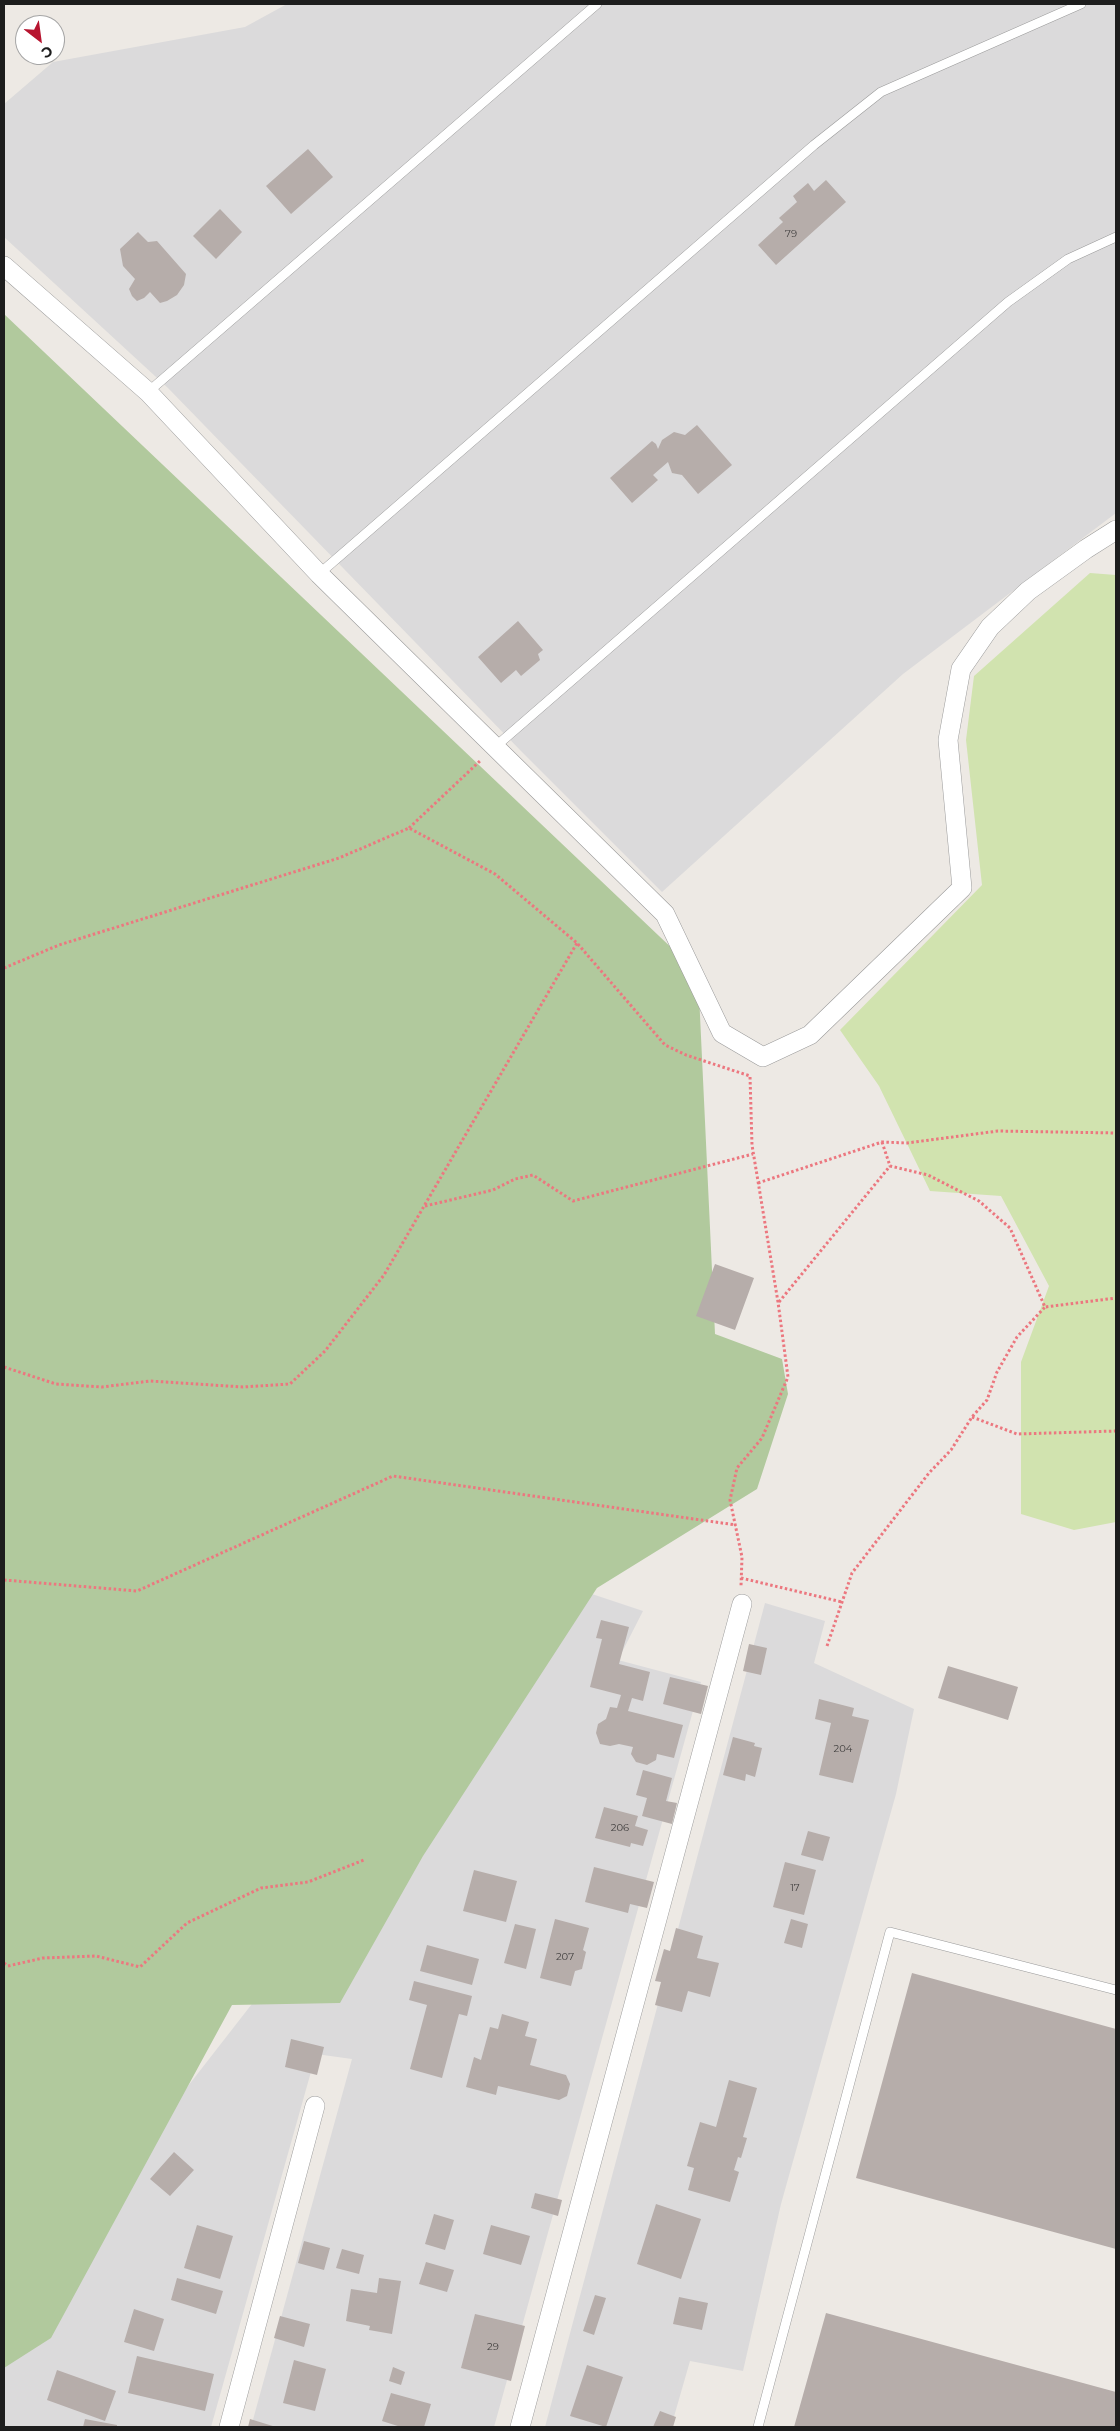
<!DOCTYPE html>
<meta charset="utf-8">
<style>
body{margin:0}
#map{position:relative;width:1120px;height:2431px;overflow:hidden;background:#ede9e4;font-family:Montserrat,sans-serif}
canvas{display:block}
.frame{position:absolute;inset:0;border:5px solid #1d1d1d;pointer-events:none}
.north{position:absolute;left:15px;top:15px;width:50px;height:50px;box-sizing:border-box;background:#fff;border:1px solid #a5a5a5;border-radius:50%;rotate:150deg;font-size:14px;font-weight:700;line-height:20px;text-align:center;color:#1d1d1d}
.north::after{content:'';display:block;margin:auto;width:18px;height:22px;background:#b7142f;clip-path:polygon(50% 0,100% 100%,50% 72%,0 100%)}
</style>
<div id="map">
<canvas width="1120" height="2431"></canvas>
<div class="frame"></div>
<div class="north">С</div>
</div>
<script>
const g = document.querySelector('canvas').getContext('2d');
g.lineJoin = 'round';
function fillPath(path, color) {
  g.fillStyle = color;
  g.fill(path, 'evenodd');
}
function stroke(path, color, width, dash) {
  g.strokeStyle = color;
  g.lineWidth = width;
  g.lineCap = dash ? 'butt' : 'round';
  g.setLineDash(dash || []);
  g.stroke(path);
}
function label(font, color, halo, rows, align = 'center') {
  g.font = font + ' Montserrat,sans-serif';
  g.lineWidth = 4;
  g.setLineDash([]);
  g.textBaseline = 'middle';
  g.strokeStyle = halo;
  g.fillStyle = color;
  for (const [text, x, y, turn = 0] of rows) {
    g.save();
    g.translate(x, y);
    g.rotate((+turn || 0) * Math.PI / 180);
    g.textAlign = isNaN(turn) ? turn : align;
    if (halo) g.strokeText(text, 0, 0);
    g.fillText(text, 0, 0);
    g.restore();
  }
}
const residential = new Path2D(`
 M 287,4 L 1116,4 L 1116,513 L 903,674 L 662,892 L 521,751 L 168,388 L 4,237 L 4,104 L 53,62 L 245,27 Z
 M 586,1592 L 643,1611 L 618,1660 L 701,1682 L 494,2427 L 251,2427 L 352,2059 L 316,2054 L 211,2427 L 4,2427 L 4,2282 L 160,2122 L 364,1860 Z
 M 765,1603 L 825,1621 L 814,1663 L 914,1709 L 896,1794 L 781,2204 L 743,2371 L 690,2361 L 671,2427 L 545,2427 Z`);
const grass = new Path2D(`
 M 1090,573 L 1116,575 L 1116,1522 L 1074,1530 L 1021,1514 L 1021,1362 L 1049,1286 L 1001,1196 L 930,1191 L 879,1086 L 840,1030 L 982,885 L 966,740 L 974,676 Z`);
const forest = new Path2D(`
 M 4,314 L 698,973 L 715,1334 L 782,1359 L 788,1394 L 757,1489 L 597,1588 L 423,1856 L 340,2003 L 232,2005 L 51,2338 L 4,2368 Z`);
const building = new Path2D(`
 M 308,149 L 333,177 L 291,214 L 266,186 Z
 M 826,180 L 846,202 L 776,265 L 758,245 L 783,222 L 779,218 L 797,202 L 793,196 L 808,183 L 814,191 Z
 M 220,209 L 242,232 L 216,259 L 193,236 Z
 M 138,232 L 148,242 L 157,241 L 186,274 L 184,285 L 177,295 L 167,301 L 160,303 L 150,292 L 144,298 L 137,301 L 132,296 L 129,289 L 135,279 L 123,266 L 120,249 Z
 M 697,425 L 732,465 L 698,494 L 682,475 L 672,473 L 668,462 L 653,475 L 658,480 L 632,503 L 610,478 L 652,441 L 656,444 L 658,449 L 662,440 L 674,432 L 685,435 Z
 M 518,621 L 543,650 L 538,654 L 540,660 L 521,676 L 516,670 L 501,683 L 478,657 Z
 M 715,1264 L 754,1278 L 735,1330 L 696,1316 Z
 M 601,1620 L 629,1627 L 619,1664 L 650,1672 L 643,1701 L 632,1698 L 628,1711 L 683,1725 L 674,1758 L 657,1754 L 656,1760 L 647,1765 L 636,1762 L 631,1754 L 633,1747 L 619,1744 L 610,1746 L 600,1744 L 596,1733 L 598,1724 L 606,1719 L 610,1707 L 617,1708 L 621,1695 L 590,1687 L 602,1639 L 596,1638 Z
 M 749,1644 L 767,1648 L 761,1675 L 743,1671 Z
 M 948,1666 L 1018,1687 L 1008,1720 L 938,1698 Z
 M 670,1677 L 708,1686 L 701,1714 L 663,1704 Z
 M 819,1699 L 854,1708 L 852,1716 L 869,1720 L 853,1783 L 819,1775 L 831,1723 L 815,1719 Z
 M 733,1737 L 755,1743 L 754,1746 L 762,1748 L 755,1777 L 746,1774 L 745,1781 L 723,1775 Z
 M 643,1770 L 672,1778 L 666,1801 L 677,1803 L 672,1824 L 642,1816 L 647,1798 L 636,1795 Z
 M 604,1807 L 638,1816 L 635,1826 L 648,1830 L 643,1846 L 631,1843 L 630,1847 L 595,1838 Z
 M 808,1831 L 830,1837 L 823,1861 L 801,1855 Z
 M 785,1862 L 816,1870 L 804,1915 L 773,1907 Z
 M 594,1867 L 654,1882 L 647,1908 L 630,1904 L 628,1913 L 585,1902 Z
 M 474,1870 L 517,1881 L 506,1922 L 463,1911 Z
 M 555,1919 L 589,1928 L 583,1950 L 586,1952 L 582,1969 L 575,1971 L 571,1986 L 540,1978 Z
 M 791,1919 L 808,1924 L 802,1948 L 784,1943 Z
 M 515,1924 L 536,1929 L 526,1969 L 504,1963 Z
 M 676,1928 L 703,1936 L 697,1958 L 719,1963 L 710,1997 L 688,1991 L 682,2012 L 655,2005 L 661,1982 L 655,1981 L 664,1949 L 670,1951 Z
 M 427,1945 L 479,1959 L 472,1985 L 420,1971 Z
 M 912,1973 L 1116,2029 L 1116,2249 L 856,2178 Z
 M 414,1981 L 472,1996 L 467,2016 L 459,2014 L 442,2078 L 410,2069 L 427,2005 L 409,2000 Z
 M 502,2014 L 529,2022 L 525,2036 L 537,2039 L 530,2065 L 566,2075 L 570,2084 L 567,2096 L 559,2100 L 498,2086 L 496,2095 L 466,2087 L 474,2057 L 481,2060 L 490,2027 L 498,2029 Z
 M 291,2039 L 324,2047 L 317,2075 L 285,2067 Z
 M 729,2080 L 757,2088 L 743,2137 L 747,2138 L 741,2158 L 738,2157 L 734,2170 L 739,2172 L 730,2202 L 688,2190 L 694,2168 L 687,2166 L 700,2122 L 716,2127 Z
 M 174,2152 L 194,2170 L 170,2196 L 150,2179 Z
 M 535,2193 L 562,2200 L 558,2216 L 531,2208 Z
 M 656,2204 L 701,2219 L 681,2279 L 637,2264 Z
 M 434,2214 L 454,2220 L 445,2250 L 425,2244 Z
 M 197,2225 L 233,2236 L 220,2279 L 184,2268 Z
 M 491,2225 L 530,2236 L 521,2265 L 483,2254 Z
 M 304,2241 L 330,2248 L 324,2270 L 298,2263 Z
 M 342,2249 L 364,2255 L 359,2274 L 336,2268 Z
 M 426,2262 L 454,2270 L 447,2292 L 419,2284 Z
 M 177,2278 L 223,2291 L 216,2314 L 171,2300 Z
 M 379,2278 L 401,2281 L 392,2334 L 369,2330 L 370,2326 L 346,2321 L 351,2289 L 377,2293 Z
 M 595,2295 L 606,2298 L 594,2335 L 583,2331 Z
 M 679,2297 L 708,2303 L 702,2330 L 673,2324 Z
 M 134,2309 L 164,2319 L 154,2351 L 124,2342 Z
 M 826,2313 L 1116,2392 L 1116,2427 L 794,2427 Z
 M 475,2314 L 525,2326 L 511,2381 L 461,2368 Z
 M 280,2316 L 310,2324 L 304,2347 L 274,2338 Z
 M 137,2356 L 214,2374 L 205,2411 L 128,2393 Z
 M 294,2360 L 326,2369 L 315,2411 L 283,2403 Z
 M 587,2365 L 623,2377 L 606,2427 L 570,2416 Z
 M 393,2367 L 405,2372 L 401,2385 L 389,2381 Z
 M 57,2370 L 116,2391 L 105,2421 L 47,2400 Z
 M 391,2393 L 431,2404 L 424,2427 L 401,2427 L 382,2421 Z
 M 660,2411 L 676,2417 L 673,2427 L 653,2427 Z
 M 85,2419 L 117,2425 L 117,2427 L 83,2427 Z
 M 250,2419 L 276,2427 L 248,2427 Z`);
const path = new Path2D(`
 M 409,828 L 481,760
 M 4,968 L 59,945 L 339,858 L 409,828 L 495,874 L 577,943 L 665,1045 L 686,1055 L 750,1076 L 752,1145 L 778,1302 L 788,1377 L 762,1438 L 737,1468 L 730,1500 L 742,1557 L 741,1586
 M 882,1142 L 890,1166 L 928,1175 L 979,1201 L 1010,1228 L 1045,1307 L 1116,1298
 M 758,1183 L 882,1142 L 907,1143 L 998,1131 L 1116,1133
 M 425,1206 L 493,1190 L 515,1179 L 533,1175 L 573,1201 L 753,1154
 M 779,1302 L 890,1166
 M 4,1367 L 56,1384 L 102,1387 L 150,1381 L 243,1387 L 290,1384 L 325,1351 L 384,1275 L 577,943
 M 972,1417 L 1017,1434 L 1116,1431
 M 741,1578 L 842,1602
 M 4,1580 L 137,1591 L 393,1476 L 736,1525
 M 827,1646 L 852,1573 L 929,1473 L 951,1450 L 972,1417 L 987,1400 L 997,1372 L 1017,1337 L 1045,1307
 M 4,1963 L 8,1966 L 43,1958 L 96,1956 L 140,1967 L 187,1923 L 261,1888 L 308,1882 L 364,1860`);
const service = new Path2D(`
 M 148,392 L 597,4
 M 319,574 L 814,145 L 881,92 L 1081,4
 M 495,747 L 1008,302 L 1068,259 L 1116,237
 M 758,2427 L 890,1932 L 1116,1990`);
const minor = new Path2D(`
 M 4,266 L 148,392 L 319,574 L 665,914 L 722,1033 L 763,1057 L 810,1035 L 962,888 L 948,740 L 961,669 L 990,627 L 1028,591 L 1086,549 L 1116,530
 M 229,2427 L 315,2106
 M 520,2427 L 742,1604`);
const numberNames = [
 ["79",791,234],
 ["204",843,1749],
 ["206",620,1828],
 ["17",795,1888],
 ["207",565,1957],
 ["29",493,2347]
];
fillPath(residential, '#dbdadb');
fillPath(grass, '#d1e3af');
fillPath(forest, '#b1c99d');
fillPath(building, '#b6adaa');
stroke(service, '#9a9a9a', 10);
stroke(minor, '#9a9a9a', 20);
stroke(path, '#ec777f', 3, [2.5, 2.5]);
stroke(service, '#fff', 9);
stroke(minor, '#fff', 19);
label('10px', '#434140', null, numberNames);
</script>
